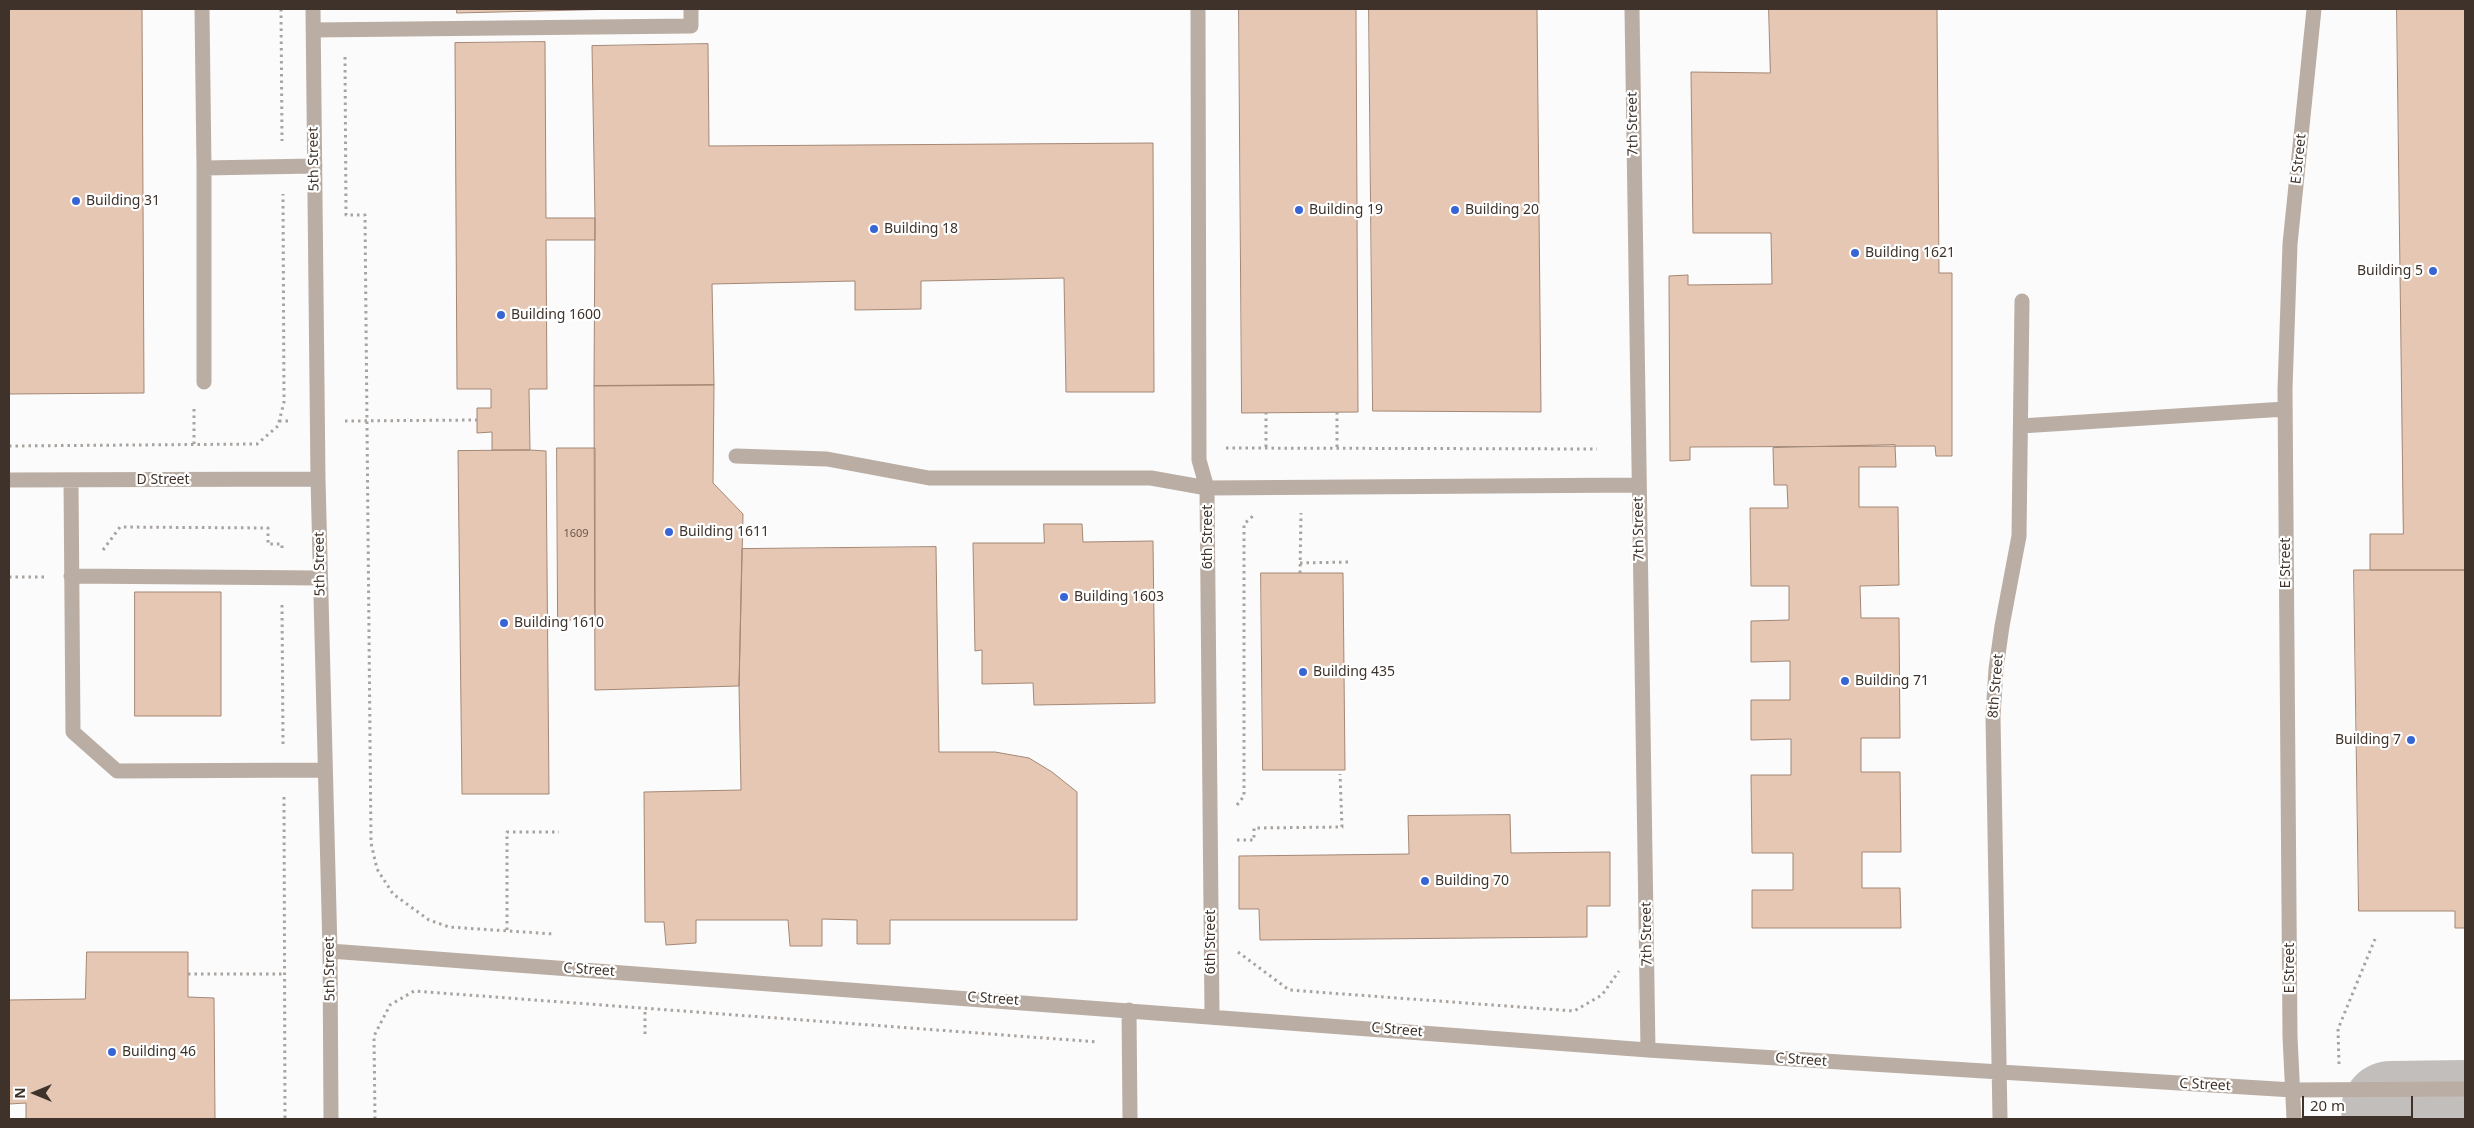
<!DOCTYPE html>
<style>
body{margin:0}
#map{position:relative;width:2474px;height:1128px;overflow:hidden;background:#fbfbfb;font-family:"Noto Sans",sans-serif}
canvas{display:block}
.frame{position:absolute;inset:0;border:10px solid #3e322a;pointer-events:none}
.north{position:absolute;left:10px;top:1068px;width:50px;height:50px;-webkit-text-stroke:4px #fff;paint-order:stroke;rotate:270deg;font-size:14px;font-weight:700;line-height:20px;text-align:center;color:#3e322a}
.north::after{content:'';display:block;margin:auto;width:18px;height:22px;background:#3e322a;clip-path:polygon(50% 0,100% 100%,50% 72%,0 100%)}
.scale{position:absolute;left:2302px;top:1096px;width:111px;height:22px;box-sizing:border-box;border:2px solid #3e322a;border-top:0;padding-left:6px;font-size:15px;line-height:18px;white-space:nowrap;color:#3e322a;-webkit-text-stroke:4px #fff;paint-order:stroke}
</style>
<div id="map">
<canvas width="2474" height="1128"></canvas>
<div class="frame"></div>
<div class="north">N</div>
<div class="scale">20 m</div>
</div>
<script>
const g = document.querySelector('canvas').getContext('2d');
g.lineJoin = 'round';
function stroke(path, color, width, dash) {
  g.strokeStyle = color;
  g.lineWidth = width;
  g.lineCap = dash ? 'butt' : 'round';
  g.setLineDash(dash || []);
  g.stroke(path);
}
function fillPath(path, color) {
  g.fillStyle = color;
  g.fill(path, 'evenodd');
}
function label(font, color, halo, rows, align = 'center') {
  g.font = font + ' "Noto Sans",sans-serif';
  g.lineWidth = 4.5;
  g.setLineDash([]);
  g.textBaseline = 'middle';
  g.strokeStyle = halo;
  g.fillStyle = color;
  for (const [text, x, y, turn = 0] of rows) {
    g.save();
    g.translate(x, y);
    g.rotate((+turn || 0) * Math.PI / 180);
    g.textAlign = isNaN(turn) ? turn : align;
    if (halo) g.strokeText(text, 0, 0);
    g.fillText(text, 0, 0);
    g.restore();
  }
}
const taxiway = new Path2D(`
 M 2391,1111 L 2465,1110`);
const building = new Path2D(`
 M 9,9 L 142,9 L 144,393 L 9,394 Z
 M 457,9 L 619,9 L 457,13 Z
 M 1239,9 L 1356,9 L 1358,412 L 1242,413 Z
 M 1369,9 L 1537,9 L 1541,412 L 1373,411 Z
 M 1769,9 L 1937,9 L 1939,273 L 1952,273 L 1952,456 L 1936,456 L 1935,446 L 1690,447 L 1690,460 L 1670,461 L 1669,276 L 1688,275 L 1688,285 L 1772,284 L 1771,233 L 1693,233 L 1691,72 L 1770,73 Z
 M 2397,9 L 2465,9 L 2465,570 L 2370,570 L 2370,534 L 2403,534 Z
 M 545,42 L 546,218 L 595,218 L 595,240 L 546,240 L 547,389 L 529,389 L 530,450 L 492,450 L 492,432 L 477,433 L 477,408 L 491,408 L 491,389 L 457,389 L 455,43 Z
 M 708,44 L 709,146 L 1153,143 L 1154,392 L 1066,392 L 1064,278 L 921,281 L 921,309 L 855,310 L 855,281 L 712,284 L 714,385 L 594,386 L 595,218 L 592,46 Z
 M 714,385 L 713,483 L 743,514 L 739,686 L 595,690 L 594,386 Z
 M 1895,445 L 1896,467 L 1859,467 L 1859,507 L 1898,507 L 1899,585 L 1860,586 L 1861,618 L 1899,618 L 1900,738 L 1861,738 L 1861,772 L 1900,772 L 1901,852 L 1862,852 L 1862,888 L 1900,888 L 1901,928 L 1752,928 L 1752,890 L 1793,890 L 1793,853 L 1752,853 L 1751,775 L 1791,775 L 1791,739 L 1751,740 L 1751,700 L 1790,700 L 1790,661 L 1751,662 L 1751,621 L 1789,620 L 1789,586 L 1751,586 L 1750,508 L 1788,508 L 1787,485 L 1774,485 L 1773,448 Z
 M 557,448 L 595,448 L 595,620 L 558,620 Z
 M 530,450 L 546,451 L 549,794 L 462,794 L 458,451 Z
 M 1044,524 L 1082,524 L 1083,542 L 1153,541 L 1155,703 L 1034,705 L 1033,683 L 982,684 L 982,650 L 975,651 L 973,543 L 1044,543 Z
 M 936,547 L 939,752 L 995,752 L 1029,758 L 1052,772 L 1077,792 L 1077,920 L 890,920 L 890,944 L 857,944 L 857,920 L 822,919 L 822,946 L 790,946 L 788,920 L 696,920 L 696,943 L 666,945 L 664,922 L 645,922 L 644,792 L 741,790 L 739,686 L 742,549 Z
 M 2354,570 L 2465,570 L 2465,928 L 2455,928 L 2455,911 L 2359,911 Z
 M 1261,573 L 1343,573 L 1345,770 L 1263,770 Z
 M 135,592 L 221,592 L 221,716 L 135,716 Z
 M 1510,815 L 1511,853 L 1610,852 L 1610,906 L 1587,906 L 1587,937 L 1260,940 L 1259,909 L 1239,909 L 1239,856 L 1409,854 L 1408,816 Z
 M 87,952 L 188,952 L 188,997 L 214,998 L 215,1119 L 26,1119 L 26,1103 L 9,1104 L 9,1000 L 85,999 Z`);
const path = new Path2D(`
 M 281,9 L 282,141
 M 345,57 L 346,215 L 365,215 L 371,843 L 377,869 L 393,894 L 429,920 L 449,927 L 554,934
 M 1266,412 L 1266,448
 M 1337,412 L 1337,448
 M 279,421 L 291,421
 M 345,421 L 477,420
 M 194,444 L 194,409
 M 9,446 L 257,444 L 278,426 L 284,402 L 283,194
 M 1226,448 L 1597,449
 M 103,550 L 120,527 L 268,528 L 268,544 L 282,544 L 282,551
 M 1300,563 L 1351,562
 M 1300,573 L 1301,513
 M 9,577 L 45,577
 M 282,605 L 283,744
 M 284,797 L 285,1119
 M 1237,805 L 1244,796 L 1244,524 L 1254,515
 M 1237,840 L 1254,840 L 1254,828 L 1342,827 L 1340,774
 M 507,930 L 507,832 L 559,832
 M 1238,952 L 1289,990 L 1574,1011 L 1602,995 L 1619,971
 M 188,974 L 284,974
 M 645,1034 L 645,1008
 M 2339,1064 L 2338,1029 L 2375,939
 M 375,1119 L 374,1036 L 390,1005 L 414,991 L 1098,1042`);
const minor = new Path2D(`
 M 202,9 L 204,168 L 315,166
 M 313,9 L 318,479 L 330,951 L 331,1119
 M 1198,9 L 1199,460 L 1207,488 L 1212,1015
 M 1632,9 L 1648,1050
 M 313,30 L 691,26 L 691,9
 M 204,168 L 204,382
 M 2021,426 L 2285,409
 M 736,456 L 827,459 L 929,478 L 1151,478 L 1207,488 L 1638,485
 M 9,480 L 318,479
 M 71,480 L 73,732 L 117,771 L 325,770
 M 71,576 L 320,578
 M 330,951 L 1648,1050 L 2000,1072 L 2293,1090 L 2465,1089
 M 1129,1010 L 1130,1119
 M 2000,1119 L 1993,716 L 1996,669 L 2002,626 L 2019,536 L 2022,301
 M 2294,1119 L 2290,1037 L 2285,389 L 2290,244 L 2314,9`);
const markers = [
 [76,201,5,"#3765d5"],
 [1299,210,5,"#3765d5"],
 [1455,210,5,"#3765d5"],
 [874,229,5,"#3765d5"],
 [1855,253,5,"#3765d5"],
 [2433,271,5,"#3765d5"],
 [501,315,5,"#3765d5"],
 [669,532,5,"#3765d5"],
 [1064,597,5,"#3765d5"],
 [504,623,5,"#3765d5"],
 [1303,672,5,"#3765d5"],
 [1845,681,5,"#3765d5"],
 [2411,740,5,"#3765d5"],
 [1425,881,5,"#3765d5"],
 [112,1052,5,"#3765d5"]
];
const numberNames = [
 ["1609",576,534]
];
const streetNames = [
 ["7th Street",1633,124,-91],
 ["5th Street",314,159,-91],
 ["E Street",2299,159,-84],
 ["D Street",163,480],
 ["7th Street",1639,529,-91],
 ["6th Street",1208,537,-90],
 ["E Street",2286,563,-90],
 ["5th Street",320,564,-91],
 ["8th Street",1996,686,-85],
 ["7th Street",1647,934,-91],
 ["6th Street",1211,942,-90],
 ["E Street",2290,968,-90],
 ["5th Street",330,969,-91],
 ["C Street",589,970,4],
 ["C Street",993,999,4],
 ["C Street",1397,1030,5],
 ["C Street",1801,1060,4],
 ["C Street",2205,1085,3]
];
const poiNames = [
 ["Building 31",86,201],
 ["Building 19",1309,210],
 ["Building 20",1465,210],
 ["Building 18",884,229],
 ["Building 1621",1865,253],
 ["Building 5",2423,271,"right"],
 ["Building 1600",511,315],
 ["Building 1611",679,532],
 ["Building 1603",1074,597],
 ["Building 1610",514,623],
 ["Building 435",1313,672],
 ["Building 71",1855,681],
 ["Building 7",2401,740,"right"],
 ["Building 70",1435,881],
 ["Building 46",122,1052]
];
stroke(taxiway, '#c2bebc', 100);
fillPath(building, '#e5c7b3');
stroke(building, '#a48775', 1);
stroke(path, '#a8a39f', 3, [2.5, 4]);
stroke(minor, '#baada4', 15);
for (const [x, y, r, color] of markers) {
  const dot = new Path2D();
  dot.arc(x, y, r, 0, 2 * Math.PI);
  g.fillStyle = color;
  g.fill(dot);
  stroke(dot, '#fff', 2);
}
label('11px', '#68574c', null, numberNames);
label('14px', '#3e322a', '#fff', streetNames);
label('14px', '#3e322a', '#fff', poiNames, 'left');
</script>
